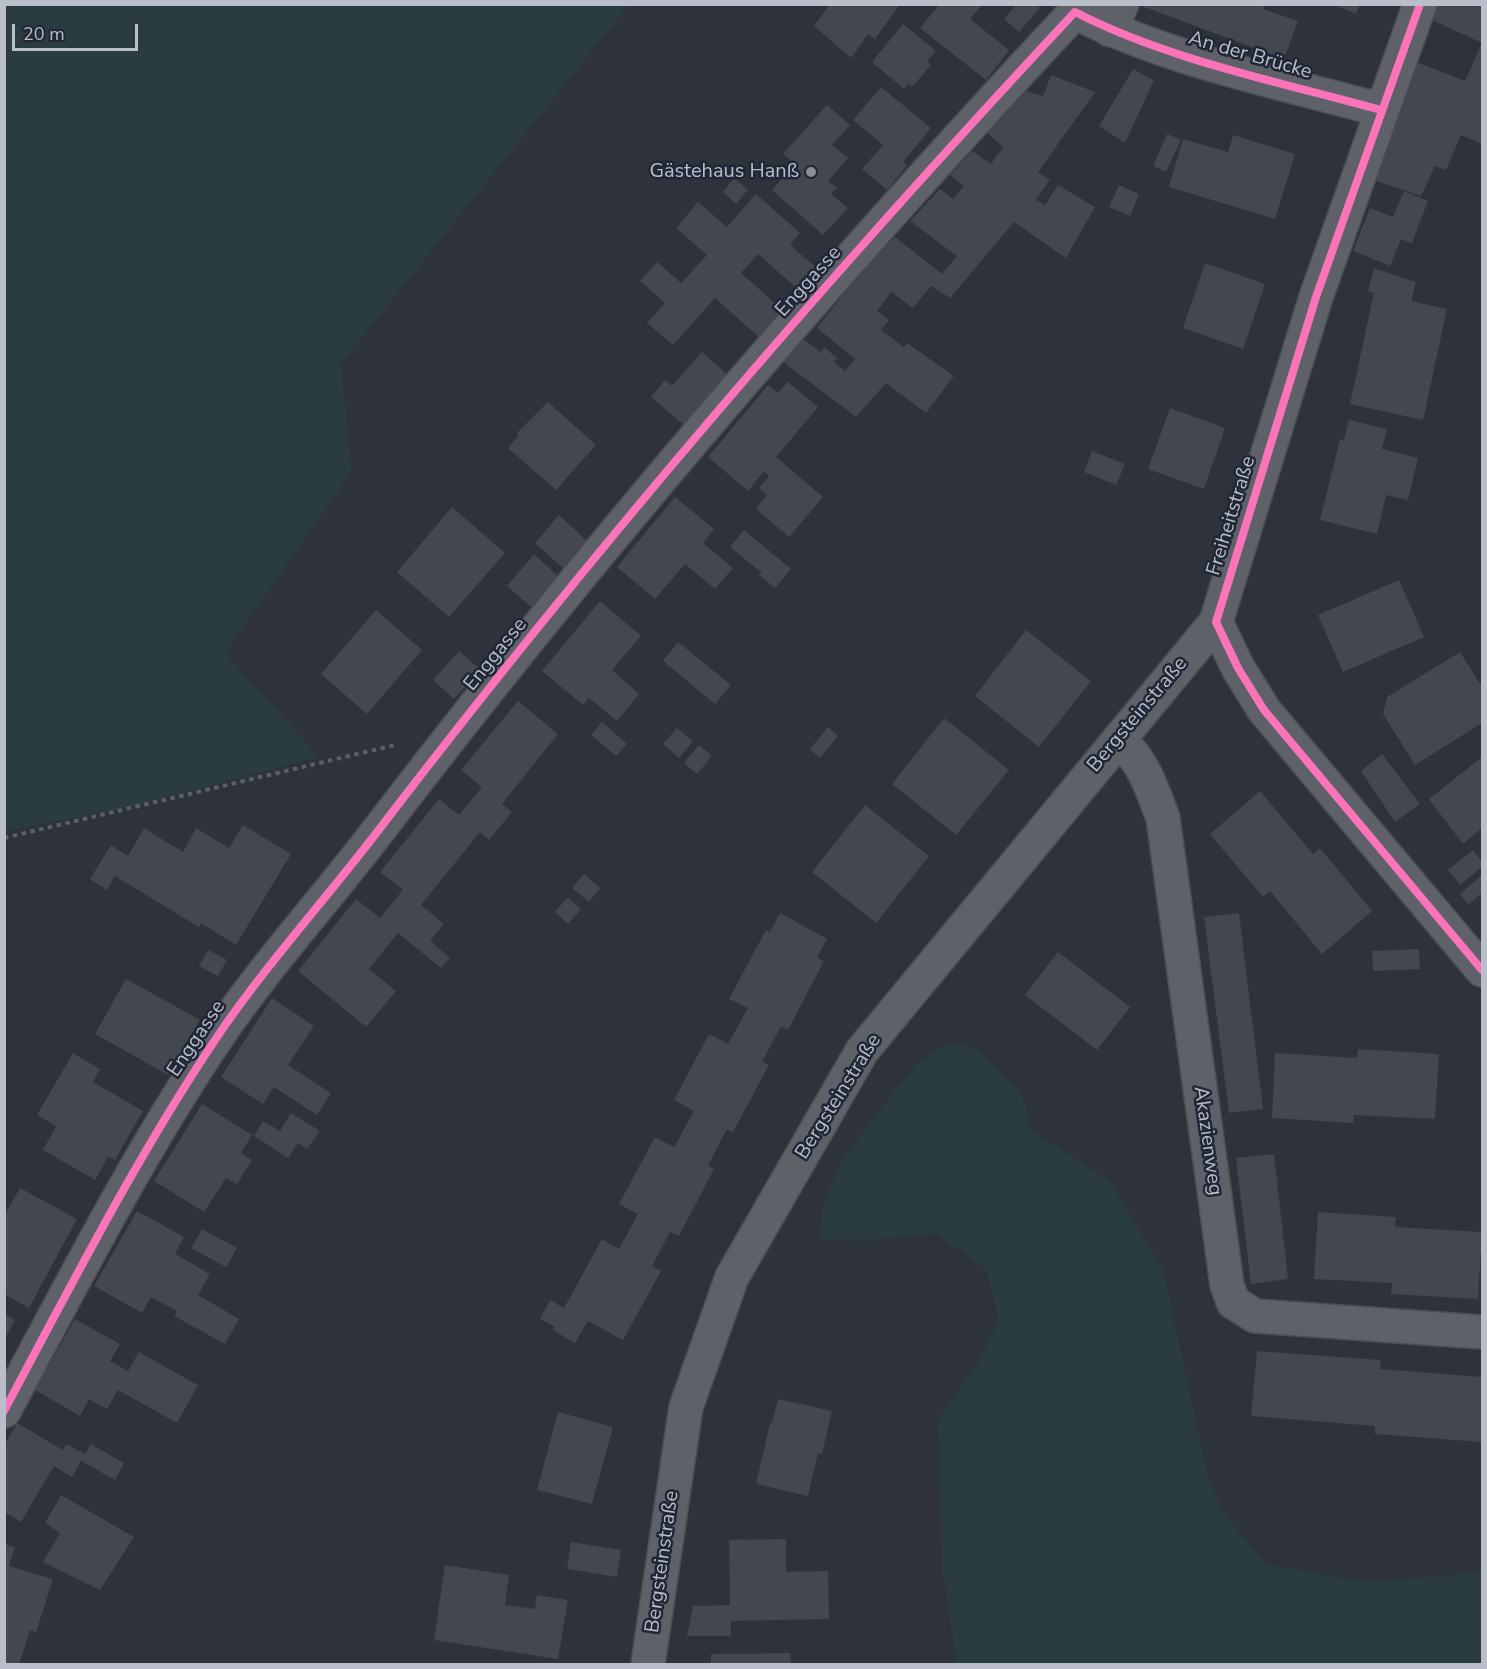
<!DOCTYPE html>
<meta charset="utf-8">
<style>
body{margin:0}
#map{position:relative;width:1487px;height:1669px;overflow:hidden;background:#2e323a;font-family:"Nunito Sans",sans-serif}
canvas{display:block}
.frame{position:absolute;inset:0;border:6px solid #b9beca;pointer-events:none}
.scale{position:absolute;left:12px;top:24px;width:126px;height:27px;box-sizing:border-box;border:3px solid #b9beca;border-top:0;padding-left:8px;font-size:18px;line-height:21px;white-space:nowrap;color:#b9beca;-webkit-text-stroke:4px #212736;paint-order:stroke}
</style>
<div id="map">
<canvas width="1487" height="1669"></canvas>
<div class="frame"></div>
<div class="scale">20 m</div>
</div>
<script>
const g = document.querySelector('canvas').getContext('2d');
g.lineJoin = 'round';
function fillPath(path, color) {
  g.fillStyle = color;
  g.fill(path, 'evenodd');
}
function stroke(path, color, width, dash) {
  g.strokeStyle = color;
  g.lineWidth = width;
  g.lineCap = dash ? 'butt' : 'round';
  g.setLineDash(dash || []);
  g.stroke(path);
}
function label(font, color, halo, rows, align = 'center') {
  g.font = font + ' "Nunito Sans",sans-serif';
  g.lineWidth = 5;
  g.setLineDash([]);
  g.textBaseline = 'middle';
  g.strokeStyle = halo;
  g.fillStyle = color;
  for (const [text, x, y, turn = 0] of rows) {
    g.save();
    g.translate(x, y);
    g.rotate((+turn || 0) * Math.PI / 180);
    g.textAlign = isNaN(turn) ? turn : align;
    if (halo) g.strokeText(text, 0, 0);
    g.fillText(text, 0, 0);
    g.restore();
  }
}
const green = new Path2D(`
 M 5,4 L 629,5 L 341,363 L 352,471 L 225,653 L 319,757 L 129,807 L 5,831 Z
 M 950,1043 L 979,1050 L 1022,1092 L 1031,1130 L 1110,1181 L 1163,1269 L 1208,1477 L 1223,1513 L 1267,1564 L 1365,1582 L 1482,1572 L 1482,1664 L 957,1664 L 942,1569 L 938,1419 L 975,1368 L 999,1321 L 986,1269 L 937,1234 L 866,1240 L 820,1239 L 822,1209 L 842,1159 L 918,1062 Z`);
const building = new Path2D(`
 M 830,4 L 900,4 L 875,39 L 868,34 L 851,58 L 814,26 Z
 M 1017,4 L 1035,4 L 1040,8 L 1019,32 L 1004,19 Z
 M 1265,4 L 1263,9 L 1298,21 L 1284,59 L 1139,5 Z
 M 1333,4 L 1360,4 L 1356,14 Z
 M 1439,4 L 1477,4 L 1482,7 L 1482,144 L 1461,135 L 1446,170 L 1435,166 L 1421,196 L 1374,180 L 1414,61 L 1465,81 L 1482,43 L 1432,20 Z
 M 939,5 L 982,5 L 970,19 L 1009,50 L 986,80 L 920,28 Z
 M 903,24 L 936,51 L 927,61 L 931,65 L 912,87 L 908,84 L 904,89 L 872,62 Z
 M 1133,69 L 1154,80 L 1125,143 L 1099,126 Z
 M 1051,75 L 1095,92 L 1038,172 L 1050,180 L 1036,200 L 1045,205 L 1058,185 L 1095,207 L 1066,258 L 1014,222 L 950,298 L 931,286 L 913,308 L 891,292 L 877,311 L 889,320 L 881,330 L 904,347 L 907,343 L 954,376 L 926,413 L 886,383 L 856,417 L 782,361 L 803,339 L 821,352 L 824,347 L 837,358 L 834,362 L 845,371 L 855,359 L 817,328 L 863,269 L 895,237 L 942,274 L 957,256 L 910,221 L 940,189 L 953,199 L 964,186 L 950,175 L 972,151 L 991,164 L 1003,147 L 986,132 L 1026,91 L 1043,96 Z
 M 881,87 L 931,128 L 903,162 L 907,165 L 887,190 L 862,169 L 883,145 L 853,120 Z
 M 827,105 L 850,125 L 832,145 L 848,158 L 828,181 L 837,188 L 831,194 L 848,208 L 823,235 L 772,190 L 795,164 L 783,154 Z
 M 1167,134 L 1181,140 L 1166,172 L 1153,166 Z
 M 1233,135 L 1295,154 L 1275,219 L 1169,187 L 1183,139 L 1228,152 Z
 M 734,178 L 748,190 L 736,204 L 723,192 Z
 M 1119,185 L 1139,194 L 1130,216 L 1109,207 Z
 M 1404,191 L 1428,201 L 1412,243 L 1401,239 L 1390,266 L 1353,251 L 1370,208 L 1393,217 Z
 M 756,194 L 800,233 L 790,245 L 820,271 L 801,292 L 758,254 L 741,273 L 785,312 L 761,339 L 715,298 L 673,345 L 647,323 L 665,303 L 640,281 L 657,262 L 681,283 L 707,255 L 676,228 L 698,202 L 727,227 Z
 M 1205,263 L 1265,284 L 1243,349 L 1183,328 Z
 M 1374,268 L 1416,282 L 1411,301 L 1447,309 L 1423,420 L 1350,404 L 1374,293 L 1368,292 Z
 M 702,352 L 730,377 L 686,427 L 651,397 L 665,380 L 672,386 Z
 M 788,382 L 818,407 L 776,457 L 823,497 L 789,537 L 756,509 L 767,495 L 759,488 L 769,476 L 764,471 L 748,491 L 708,457 L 768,385 L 778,393 Z
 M 548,402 L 596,445 L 556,490 L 508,448 L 519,435 L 517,433 Z
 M 1170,408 L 1225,428 L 1204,489 L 1148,469 Z
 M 1349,420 L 1387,429 L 1382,449 L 1418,458 L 1408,500 L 1386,495 L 1377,534 L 1320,520 L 1340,439 L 1344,440 Z
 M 1092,451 L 1125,464 L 1116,485 L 1084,472 Z
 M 675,497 L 714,529 L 703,543 L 733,568 L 715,589 L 685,564 L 655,599 L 617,567 Z
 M 452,507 L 505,553 L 449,617 L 397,572 Z
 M 559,515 L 588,542 L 564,569 L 535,543 Z
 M 744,530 L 791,569 L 775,588 L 759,575 L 762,573 L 730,547 Z
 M 534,554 L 558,576 L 531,607 L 507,586 Z
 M 1399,580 L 1424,637 L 1343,672 L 1318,615 Z
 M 600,601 L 641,636 L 612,670 L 639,694 L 617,721 L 589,698 L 583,705 L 542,671 Z
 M 376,610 L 422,650 L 367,714 L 321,674 Z
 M 1026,630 L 1091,681 L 1039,747 L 975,696 Z
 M 678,642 L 731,685 L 715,704 L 663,661 Z
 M 459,651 L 481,670 L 454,699 L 433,680 Z
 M 1460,652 L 1482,687 L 1482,723 L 1415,765 L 1383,714 L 1387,697 Z
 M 518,701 L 558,734 L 502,804 L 512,812 L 489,840 L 480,832 L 421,905 L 444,924 L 430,941 L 450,958 L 441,968 L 398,933 L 369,969 L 396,991 L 366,1027 L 298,971 L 356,899 L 380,918 L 403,890 L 380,872 L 439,799 L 459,815 L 482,787 L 461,770 Z
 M 944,718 L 1009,770 L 956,835 L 892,784 Z
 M 602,722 L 627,744 L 616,756 L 591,735 Z
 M 828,727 L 838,736 L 820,758 L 810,749 Z
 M 677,728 L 693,741 L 679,758 L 663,744 Z
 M 699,745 L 712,756 L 697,774 L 684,763 Z
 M 1382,754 L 1420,804 L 1395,822 L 1361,771 Z
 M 1482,757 L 1482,828 L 1463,844 L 1429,799 Z
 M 1260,791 L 1313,854 L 1320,848 L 1372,911 L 1322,954 L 1270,891 L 1263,897 L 1210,834 Z
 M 865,805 L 929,856 L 876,923 L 812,872 Z
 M 243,825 L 291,854 L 236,945 L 201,923 L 199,927 L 115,876 L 107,890 L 90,879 L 111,845 L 128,856 L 144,828 L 183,852 L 196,828 L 229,848 Z
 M 1473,850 L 1482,862 L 1482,867 L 1460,885 L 1448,870 Z
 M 584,874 L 600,888 L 589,902 L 572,888 Z
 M 1482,875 L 1482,893 L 1468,905 L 1460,894 Z
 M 568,897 L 581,909 L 568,924 L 555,912 Z
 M 780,913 L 827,939 L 817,957 L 824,961 L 788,1030 L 781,1026 L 762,1062 L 769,1065 L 733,1132 L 727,1129 L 708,1165 L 714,1169 L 679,1236 L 670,1232 L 652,1266 L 661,1271 L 623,1340 L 588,1321 L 575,1343 L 553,1330 L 555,1327 L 540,1319 L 550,1300 L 564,1308 L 602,1239 L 619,1249 L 638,1214 L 619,1204 L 655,1137 L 674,1147 L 694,1111 L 674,1100 L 709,1034 L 728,1044 L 748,1008 L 729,999 L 766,930 L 770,932 Z
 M 1239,913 L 1263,1109 L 1229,1113 L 1204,917 Z
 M 1419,949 L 1420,969 L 1373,971 L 1372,951 Z
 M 208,950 L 227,960 L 218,976 L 199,966 Z
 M 1058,952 L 1130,1007 L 1097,1050 L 1025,995 Z
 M 126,979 L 200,1020 L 168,1075 L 95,1034 Z
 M 272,998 L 314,1026 L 288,1065 L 331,1093 L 317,1115 L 274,1087 L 263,1104 L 221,1077 Z
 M 1358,1049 L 1439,1054 L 1435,1119 L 1354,1115 L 1353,1123 L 1272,1118 L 1275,1053 L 1357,1058 Z
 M 73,1053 L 100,1069 L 93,1082 L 143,1111 L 115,1160 L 108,1157 L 95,1180 L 43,1150 L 56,1126 L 37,1115 Z
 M 202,1104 L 252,1135 L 241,1153 L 252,1160 L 237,1184 L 226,1178 L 204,1212 L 154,1181 Z
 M 291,1113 L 320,1131 L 307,1149 L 298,1143 L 288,1158 L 254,1136 L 263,1121 L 280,1131 Z
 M 1274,1154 L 1288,1279 L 1251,1284 L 1236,1158 Z
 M 20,1188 L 77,1219 L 29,1308 L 4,1294 L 4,1216 Z
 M 137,1211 L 184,1237 L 175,1254 L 210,1274 L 198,1295 L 239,1319 L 225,1344 L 174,1316 L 177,1311 L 151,1297 L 142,1313 L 94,1286 Z
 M 1318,1212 L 1396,1217 L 1395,1227 L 1482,1232 L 1478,1299 L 1391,1294 L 1392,1283 L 1314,1279 Z
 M 202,1229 L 237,1248 L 226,1267 L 191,1248 Z
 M 4,1314 L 15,1320 L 4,1340 Z
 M 75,1319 L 120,1344 L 110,1361 L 128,1371 L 139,1352 L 198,1385 L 177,1423 L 118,1390 L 107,1409 L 89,1399 L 80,1416 L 35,1390 Z
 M 1257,1351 L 1381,1360 L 1380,1369 L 1482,1377 L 1482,1442 L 1375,1434 L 1375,1426 L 1251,1416 Z
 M 778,1399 L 832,1411 L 822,1454 L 818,1453 L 808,1496 L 756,1484 L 770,1423 L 772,1423 Z
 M 558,1412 L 613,1427 L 592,1504 L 537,1490 Z
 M 17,1423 L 63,1450 L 66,1444 L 85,1454 L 91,1444 L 124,1463 L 115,1480 L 81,1461 L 72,1477 L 54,1466 L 21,1522 L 4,1512 L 4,1446 Z
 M 61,1495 L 134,1537 L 100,1590 L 43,1562 L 60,1533 L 45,1523 Z
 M 786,1539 L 786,1572 L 828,1571 L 829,1619 L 731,1621 L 731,1636 L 687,1636 L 693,1606 L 730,1605 L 729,1540 Z
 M 571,1542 L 621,1550 L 617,1577 L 567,1569 Z
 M 4,1544 L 15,1547 L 9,1566 L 53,1579 L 36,1632 L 30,1630 L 19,1664 L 4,1664 Z
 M 445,1565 L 509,1575 L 505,1605 L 535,1609 L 537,1595 L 568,1600 L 558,1659 L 434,1640 Z
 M 790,1653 L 791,1664 L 711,1664 L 711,1654 Z`);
const path = new Path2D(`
 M 4,838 L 395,745`);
const minor = new Path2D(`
 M 1420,4 L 1316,297 L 1216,622 L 1238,668 L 1264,710 L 1482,970
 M 1110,30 L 1122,4
 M 1119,739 C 1144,763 1151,786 1163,818 L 1227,1285 L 1233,1302 L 1255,1316 L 1482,1332
 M 4,1411 C 71,1286 136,1158 215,1040 C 266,964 329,896 384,823 C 600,541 832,272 1075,12 C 1168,60 1280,82 1381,110
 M 648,1664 L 686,1407 L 732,1277 L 862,1051 L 1216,622`);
const cycleway = new Path2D(`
 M 1420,4 L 1316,297 L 1216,622 L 1238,668 L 1264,710 L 1482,970
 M 4,1411 C 71,1286 136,1158 215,1040 C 266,964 329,896 384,823 C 600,541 832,272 1075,12 C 1168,60 1280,82 1381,110`);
const markers = [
 [811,172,6,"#888d98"]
];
const streetNames = [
 ["An der Brücke",1250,56,16],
 ["Enggasse",809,282,-48],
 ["Freiheitstraße",1232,516,-73],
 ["Enggasse",496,655,-51],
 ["Bergsteinstraße",1138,715,-50],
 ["Enggasse",197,1039,-56],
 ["Bergsteinstraße",839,1097,-58],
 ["Akazienweg",1207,1141,82],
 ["Bergsteinstraße",663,1562,-82]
];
const poiNames = [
 ["Gästehaus Hanß",799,172]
];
fillPath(green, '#2b3c41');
fillPath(building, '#43474e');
stroke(minor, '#4a4d53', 36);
stroke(path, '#5c6066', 4, [4.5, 4.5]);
stroke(minor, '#5e6168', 33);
stroke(cycleway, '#fb73b8', 8);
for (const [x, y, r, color] of markers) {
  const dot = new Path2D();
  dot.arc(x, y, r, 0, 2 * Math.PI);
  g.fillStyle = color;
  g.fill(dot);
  stroke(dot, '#212736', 2);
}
label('20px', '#b9beca', '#212736', streetNames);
label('20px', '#b9beca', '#212736', poiNames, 'right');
</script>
